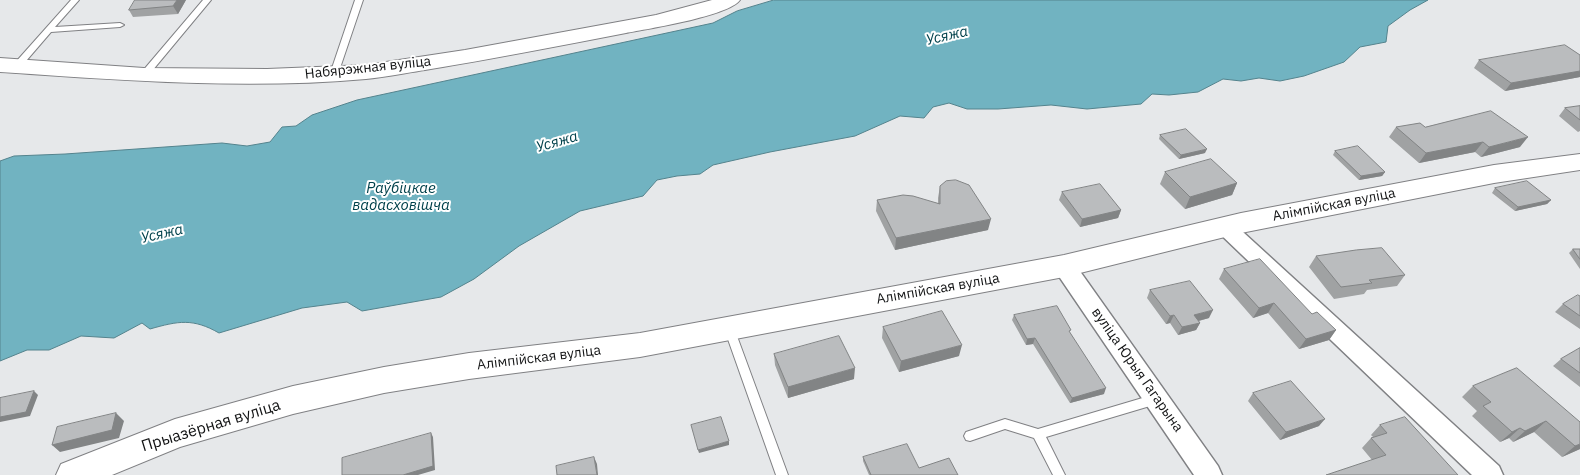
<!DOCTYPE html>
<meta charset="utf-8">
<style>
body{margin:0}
canvas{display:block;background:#e6e8ea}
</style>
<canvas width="1580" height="475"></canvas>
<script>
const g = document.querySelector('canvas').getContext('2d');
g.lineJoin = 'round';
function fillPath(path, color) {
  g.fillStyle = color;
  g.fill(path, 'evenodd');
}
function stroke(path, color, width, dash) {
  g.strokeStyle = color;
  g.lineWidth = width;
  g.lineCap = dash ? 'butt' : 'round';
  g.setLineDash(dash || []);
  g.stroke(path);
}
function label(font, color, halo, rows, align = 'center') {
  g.font = font + ' "IBM Plex Sans",sans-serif';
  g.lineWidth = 4;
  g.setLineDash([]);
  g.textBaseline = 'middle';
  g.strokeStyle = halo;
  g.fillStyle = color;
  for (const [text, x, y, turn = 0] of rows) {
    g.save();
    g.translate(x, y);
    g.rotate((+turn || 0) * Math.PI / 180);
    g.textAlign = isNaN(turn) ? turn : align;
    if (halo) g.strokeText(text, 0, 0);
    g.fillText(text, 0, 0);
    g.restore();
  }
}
const water = new Path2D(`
 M 774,0 L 1428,0 L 1410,10 L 1388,26 L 1386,42 L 1360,47 L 1344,62 L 1304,76 L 1280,81 L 1259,78 L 1241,81 L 1223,79 L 1198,92 L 1169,95 L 1152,94 L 1141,104 L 1087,109 L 1051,105 L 998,109 L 967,109 L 949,103 L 933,107 L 924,118 L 900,116 L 855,136 L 770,152 L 713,165 L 700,174 L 677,176 L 657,180 L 643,196 L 580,211 L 519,246 L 474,279 L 441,297 L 362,311 L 347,302 L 302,308 L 219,333 C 193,318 178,321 150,329 L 142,323 L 114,338 L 81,336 L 49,350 L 27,350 L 0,361 L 0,161 L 14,156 L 65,154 L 222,143 L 247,146 L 270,142 L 282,127 L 296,126 L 312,115 L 357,100 L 713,23 L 737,11 Z`);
const lane = new Path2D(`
 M 71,0 L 79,0 L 55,27 L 120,23 L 124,25 L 120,27 L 51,32 L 20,68 L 14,68 L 14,64 Z
 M 203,0 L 211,0 L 147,77 L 141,77 L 141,73 Z
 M 355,0 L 363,0 L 338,74 L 337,76 L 331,76 L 330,74 Z
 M 729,324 L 733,325 L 734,328 L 788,475 L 776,475 L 724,328 L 725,325 Z
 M 1156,394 L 1160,395 L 1162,399 L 1160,403 L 1046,437 L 1065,475 L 1053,475 L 1034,438 L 1005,429 L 970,441 L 966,440 L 964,436 L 966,432 L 1005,419 L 1038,429 Z`);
const street = new Path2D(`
 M 1225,220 L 1232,222 L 1499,466 L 1503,475 L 1472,475 L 1218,232 L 1214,227 L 1218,222 Z
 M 1064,258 L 1072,260 L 1218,466 L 1222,475 L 1194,475 L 1056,272 L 1053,266 L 1056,260 Z`);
const secondary = new Path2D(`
 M 712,0 L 740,0 C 729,16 647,29 626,33 C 559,46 492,59 425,70 C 405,73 385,77 366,79 C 244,90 121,80 0,72 L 0,58 L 144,68 L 267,69 L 366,65 L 465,50 L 656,15 Z
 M 1580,154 L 1580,170 L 1494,183 L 1241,233 L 1064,277 L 640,357 L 469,379 L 384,393 L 293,414 L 180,447 L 112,475 L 56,475 L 61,464 L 175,419 L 293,386 L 384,367 L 469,353 L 640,333 L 1064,255 L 1241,213 L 1494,165 Z`);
const wall = new Path2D(`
 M 186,0 L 178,14 L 133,17 L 129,10 Z
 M 1580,55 L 1580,77 L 1505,91 L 1474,68 L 1479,60 Z
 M 1580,106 L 1580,131 L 1578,132 L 1559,116 L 1565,108 Z
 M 1396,127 L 1425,127 L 1520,147 L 1481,157 L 1475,152 L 1419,163 L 1389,137 Z
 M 1160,135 L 1205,153 L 1179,159 L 1159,139 Z
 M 1335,151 L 1385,172 L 1382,176 L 1359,180 L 1333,155 Z
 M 1165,172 L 1237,183 L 1232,195 L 1185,209 L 1160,184 Z
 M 940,186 L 988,230 L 895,250 L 876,211 L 877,200 L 938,203 L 938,198 Z
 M 1495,188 L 1551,200 L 1547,204 L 1515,211 L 1492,193 Z
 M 1062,192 L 1121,210 L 1118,218 L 1080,227 L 1059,200 Z
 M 1573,249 L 1580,249 L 1580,269 L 1569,253 Z
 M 1316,256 L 1405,275 L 1397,286 L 1367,290 L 1364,294 L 1334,299 L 1309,267 Z
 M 1224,269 L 1312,314 L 1336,330 L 1329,340 L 1299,349 L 1268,313 L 1253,318 L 1219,279 Z
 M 1150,290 L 1209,318 L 1199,321 L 1200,323 L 1196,330 L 1178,335 L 1170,323 L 1166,324 L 1147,298 Z
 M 1580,296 L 1580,329 L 1555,312 L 1563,304 Z
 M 1014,315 L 1070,333 L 1104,394 L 1070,403 L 1033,344 L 1026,345 L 1012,320 Z
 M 883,327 L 959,356 L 899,372 L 882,338 Z
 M 1580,348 L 1580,387 L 1553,366 L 1561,359 Z
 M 774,354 L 854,379 L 788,398 L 775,365 Z
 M 1517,368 L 1580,449 L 1562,457 L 1534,432 L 1513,442 L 1509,438 L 1500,442 L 1472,416 L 1477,411 L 1462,397 L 1473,386 Z
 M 1253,393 L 1319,426 L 1280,440 L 1248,401 Z
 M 1380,425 L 1458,475 L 1372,460 L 1362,448 L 1371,438 L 1373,437 L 1371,435 Z
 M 863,457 L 919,468 L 958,475 L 869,475 L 863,461 Z`);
const shadedWall = new Path2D(`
 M 177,0 L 186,0 L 178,14 L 173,6 Z
 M 1580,71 L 1580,77 L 1505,91 L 1511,83 Z
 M 1528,137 L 1520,147 L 1481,157 L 1489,147 Z
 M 1483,142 L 1475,152 L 1419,163 L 1426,153 Z
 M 1207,149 L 1205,153 L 1179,159 L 1181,155 Z
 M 1385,172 L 1382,176 L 1359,180 L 1361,176 Z
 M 1237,183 L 1232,195 L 1185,209 L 1190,197 Z
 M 1551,200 L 1547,204 L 1515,211 L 1518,207 Z
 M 1121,210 L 1118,218 L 1080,227 L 1082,219 Z
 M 991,219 L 988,230 L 895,250 L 896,238 Z
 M 1274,303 L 1268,313 L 1253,318 L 1259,308 Z
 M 1213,310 L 1209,318 L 1190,323 L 1194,315 Z
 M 1174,315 L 1170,323 L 1166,324 L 1170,316 Z
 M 1200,323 L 1196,330 L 1178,335 L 1182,327 Z
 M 1336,330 L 1329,340 L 1299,349 L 1306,339 Z
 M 1035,338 L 1033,344 L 1026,345 L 1027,339 Z
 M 962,345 L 959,356 L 899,372 L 901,361 Z
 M 855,368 L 854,379 L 788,398 L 788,387 Z
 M 1106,388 L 1104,394 L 1070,403 L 1072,398 Z
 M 34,391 L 38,395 L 30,416 L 0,422 L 0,417 Z
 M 116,413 L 124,421 L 119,438 L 60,452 L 52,445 Z
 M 1325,419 L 1319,426 L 1280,440 L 1286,432 Z
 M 1546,421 L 1534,432 L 1513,442 L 1525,431 Z
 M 1520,428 L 1509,438 L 1500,442 L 1512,432 Z
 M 431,433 L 433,437 L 435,470 L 418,475 L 403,475 Z
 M 729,441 L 729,445 L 699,453 L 698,450 Z
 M 1580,444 L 1580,449 L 1562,457 L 1575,446 Z
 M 594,457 L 597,464 L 598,475 L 597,475 Z`);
const building = new Path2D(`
 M 135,0 L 177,0 L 173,6 L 129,10 Z
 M 1565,45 L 1580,55 L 1580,71 L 1511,83 L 1479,60 Z
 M 1580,106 L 1580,120 L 1565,108 Z
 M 1491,111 L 1528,137 L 1489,147 L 1483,142 L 1426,153 L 1396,127 L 1420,123 L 1425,127 Z
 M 1186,129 L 1207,149 L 1181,155 L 1160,135 Z
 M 1358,146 L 1385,172 L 1361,176 L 1335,151 Z
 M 1211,159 L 1237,183 L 1190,197 L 1165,172 Z
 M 956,180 L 969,185 L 991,219 L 896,238 L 877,200 L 903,195 L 913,196 L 940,204 L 940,186 L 946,181 Z
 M 1527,181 L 1551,200 L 1518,207 L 1495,188 Z
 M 1100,184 L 1121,210 L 1082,219 L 1062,192 Z
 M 1382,248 L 1405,275 L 1369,280 L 1372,283 L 1341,287 L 1316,256 L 1356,250 Z
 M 1573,249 L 1580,249 L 1580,259 Z
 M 1260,259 L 1312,314 L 1317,312 L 1336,330 L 1306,339 L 1274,303 L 1259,308 L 1224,269 Z
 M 1190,281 L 1213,310 L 1194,315 L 1200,323 L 1182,327 L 1174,315 L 1170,316 L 1150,290 Z
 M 1578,295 L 1580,296 L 1580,316 L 1563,304 Z
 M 1057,306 L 1071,330 L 1069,331 L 1106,388 L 1072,398 L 1035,338 L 1027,339 L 1014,315 Z
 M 942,311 L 962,345 L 901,361 L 883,327 Z
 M 839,336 L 855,368 L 788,387 L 774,354 Z
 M 1580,348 L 1580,373 L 1561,359 Z
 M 1517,368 L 1580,422 L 1580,444 L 1575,446 L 1546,421 L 1525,431 L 1520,428 L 1512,432 L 1483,406 L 1491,402 L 1473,386 Z
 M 1291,381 L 1325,419 L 1286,432 L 1253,393 Z
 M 34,391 L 26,412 L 0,417 L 0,398 Z
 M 116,413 L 112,430 L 52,445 L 57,427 Z
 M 721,417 L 729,441 L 698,450 L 691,425 Z
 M 1405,417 L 1458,475 L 1326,475 L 1386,455 L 1371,438 L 1387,433 L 1380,425 Z
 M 431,433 L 433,466 L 403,475 L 342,475 L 342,458 Z
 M 907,444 L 919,468 L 949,458 L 958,475 L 871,475 L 863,457 Z
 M 594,457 L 597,475 L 557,475 L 556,466 Z`);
const streetNames = [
 ["Набярэжная вуліца",368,68,-6],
 ["Алімпійская вуліца",1334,205,-11],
 ["Алімпійская вуліца",938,289,-10],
 ["Алімпійская вуліца",539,358,-7],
 ["вуліца Юрыя Гагарына",1137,370,55]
];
const waterNames = [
 ["Усяжа",947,36,-13],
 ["Усяжа",557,142,-16],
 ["Раўбіцкае",401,189],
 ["вадасховішча",401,206],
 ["Усяжа",162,234,-13]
];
const nearStreetnames = [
 ["Прыазёрная вуліца",211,426,-17]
];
fillPath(water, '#71b3c1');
stroke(water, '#54838d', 1);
stroke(lane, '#808184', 2);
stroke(street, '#808184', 3);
stroke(secondary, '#808184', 2);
fillPath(lane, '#fff');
fillPath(street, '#fff');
fillPath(secondary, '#fff');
fillPath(wall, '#a0a2a3');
fillPath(shadedWall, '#828485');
fillPath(building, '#babcbe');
stroke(building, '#828485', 1);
label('14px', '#121314', '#fff', streetNames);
label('italic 15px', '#00414b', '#fff', waterNames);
label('16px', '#121314', '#fff', nearStreetnames);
</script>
